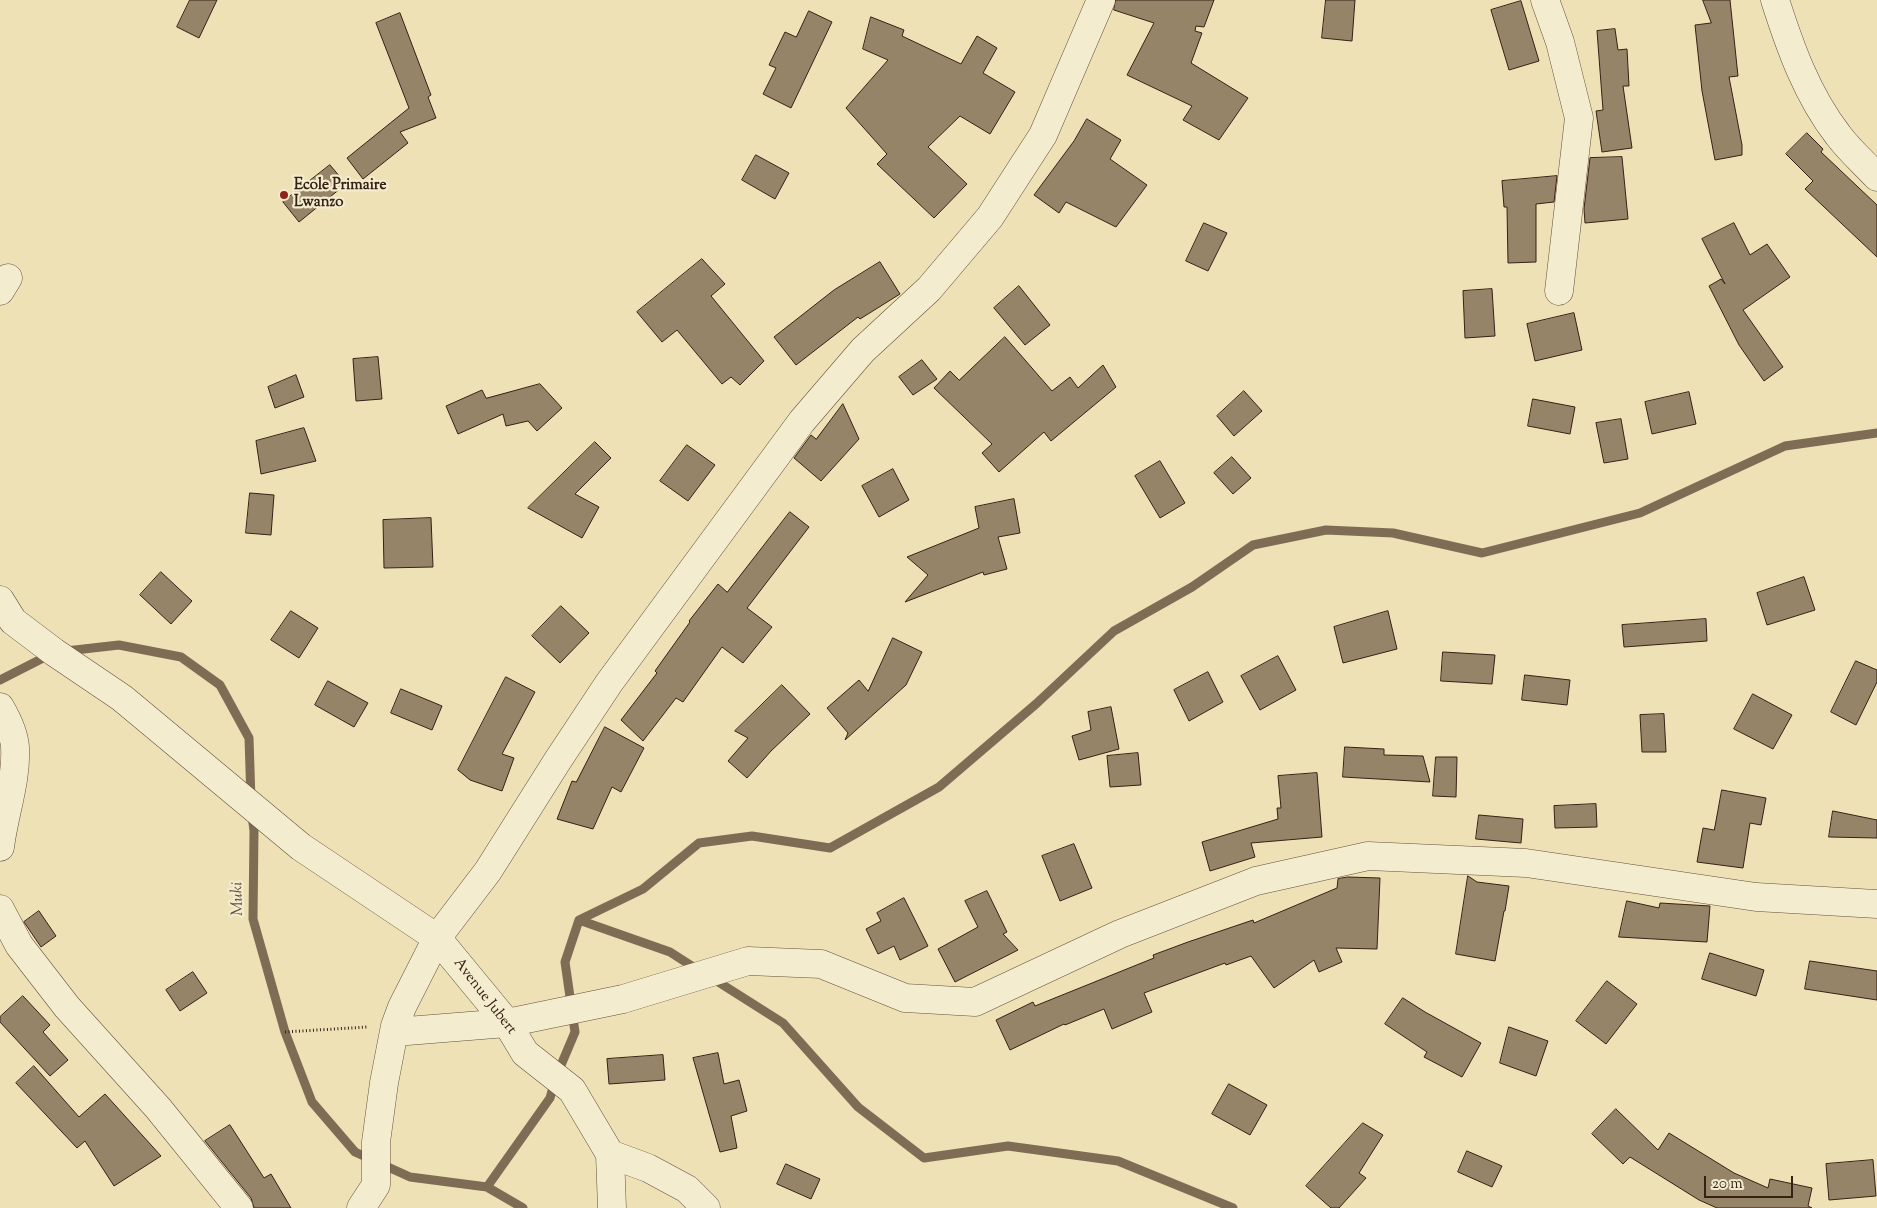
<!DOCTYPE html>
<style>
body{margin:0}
#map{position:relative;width:1877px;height:1208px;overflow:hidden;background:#ede1b5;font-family:"Sorts Mill Goudy",serif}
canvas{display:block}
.scale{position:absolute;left:1704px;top:1176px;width:89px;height:22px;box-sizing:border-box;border:2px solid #382015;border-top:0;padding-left:6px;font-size:15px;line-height:18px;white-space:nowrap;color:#382015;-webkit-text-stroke:4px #f3eccf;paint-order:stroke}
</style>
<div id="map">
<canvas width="1877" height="1208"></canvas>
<div class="scale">20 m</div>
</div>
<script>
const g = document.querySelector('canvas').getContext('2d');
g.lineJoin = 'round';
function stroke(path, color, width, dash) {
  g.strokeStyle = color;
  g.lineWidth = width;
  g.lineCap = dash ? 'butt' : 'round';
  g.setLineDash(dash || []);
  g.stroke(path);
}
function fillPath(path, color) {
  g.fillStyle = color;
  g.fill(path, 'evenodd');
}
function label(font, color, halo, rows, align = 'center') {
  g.font = font + ' "Sorts Mill Goudy",serif';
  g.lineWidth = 4.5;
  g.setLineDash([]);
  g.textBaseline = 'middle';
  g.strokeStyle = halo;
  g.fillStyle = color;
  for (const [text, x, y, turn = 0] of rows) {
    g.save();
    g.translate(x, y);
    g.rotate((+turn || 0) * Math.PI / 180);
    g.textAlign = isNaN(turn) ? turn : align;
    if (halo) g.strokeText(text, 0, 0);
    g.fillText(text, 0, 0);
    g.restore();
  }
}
const stream = new Path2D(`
 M 66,651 L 119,645 L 181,657 L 220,685 L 249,738 L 251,800
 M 0,680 L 51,654
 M 252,815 L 254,831 L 253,919 L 285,1032 L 312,1102 L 355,1152 L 410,1177 L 487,1187 L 523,1208
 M 579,920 L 670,952 L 698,970
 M 712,978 L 783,1023 L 858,1107 L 924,1158 L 1008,1146 L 1118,1161 L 1233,1208
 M 487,1187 L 550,1098 L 556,1077 L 575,1032 L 565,962 L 579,920 L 643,889 L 699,843 L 752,836 L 830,848 L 939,787 L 1036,704 L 1114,631 L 1192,587 L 1253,545 L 1326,530 L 1393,533 L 1482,553 L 1640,513 L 1785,446 L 1877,433`);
const building = new Path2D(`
 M 190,0 L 217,0 L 199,38 L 177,27 Z
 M 1116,0 L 1214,0 L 1204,27 L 1196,26 L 1195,31 L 1202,33 L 1191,63 L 1248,98 L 1219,140 L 1183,120 L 1192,106 L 1127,75 L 1154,23 L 1114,10 Z
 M 1326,0 L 1355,0 L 1352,41 L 1322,38 Z
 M 1703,0 L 1730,0 L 1738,76 L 1729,77 L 1742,145 L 1742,155 L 1715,160 L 1702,91 L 1695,25 L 1711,23 Z
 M 1521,1 L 1539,61 L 1509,70 L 1491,10 Z
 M 809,11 L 832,22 L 791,108 L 763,94 L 776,68 L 769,65 L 785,32 L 796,37 Z
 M 400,13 L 431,95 L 428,97 L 436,118 L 400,132 L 408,143 L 363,179 L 347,158 L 409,108 L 376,23 Z
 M 871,17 L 904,30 L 902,36 L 961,64 L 977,36 L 997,48 L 983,73 L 1015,92 L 990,134 L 960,116 L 928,147 L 967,184 L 934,218 L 877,164 L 887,154 L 846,108 L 888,60 L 863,49 Z
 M 1615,29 L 1618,50 L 1627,49 L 1629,86 L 1623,86 L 1632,148 L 1602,152 L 1596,111 L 1603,110 L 1597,31 Z
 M 1087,119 L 1121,140 L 1110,159 L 1147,185 L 1116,227 L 1066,202 L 1059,213 L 1034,195 L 1074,141 Z
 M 1807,133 L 1823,149 L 1821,152 L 1877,205 L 1877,257 L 1805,189 L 1813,181 L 1786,154 Z
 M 756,155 L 789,173 L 775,199 L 742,180 Z
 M 1622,157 L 1628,219 L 1585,223 L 1584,209 L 1590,158 Z
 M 330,165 L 346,184 L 299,222 L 283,202 Z
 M 1557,176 L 1554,202 L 1536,204 L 1536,262 L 1508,263 L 1507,207 L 1504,207 L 1502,181 Z
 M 1204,223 L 1227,233 L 1208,271 L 1186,261 Z
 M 1734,223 L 1750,255 L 1767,244 L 1790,277 L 1743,310 L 1783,367 L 1764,381 L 1739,345 L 1709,286 L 1721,279 L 1725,284 L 1702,239 Z
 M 702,259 L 725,284 L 711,296 L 764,361 L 740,385 L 731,377 L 722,384 L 677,330 L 662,342 L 637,312 Z
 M 880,262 L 900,294 L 860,319 L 858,317 L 796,365 L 774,337 L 834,290 Z
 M 1019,286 L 1050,325 L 1025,345 L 994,308 Z
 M 1492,289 L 1495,336 L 1465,338 L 1463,291 Z
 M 1574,313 L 1582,350 L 1535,361 L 1527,324 Z
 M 1005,337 L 1052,391 L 1070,377 L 1078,388 L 1103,365 L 1116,387 L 1051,441 L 1044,432 L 999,472 L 982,453 L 992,444 L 934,388 L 950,371 L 959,380 Z
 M 378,357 L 382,399 L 356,401 L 353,359 Z
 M 922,360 L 937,379 L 913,395 L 899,377 Z
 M 296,375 L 304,397 L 275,408 L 268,387 Z
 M 540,384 L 562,408 L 537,431 L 528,421 L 506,426 L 503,414 L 458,434 L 446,406 L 482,390 L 486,398 Z
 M 1244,391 L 1262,411 L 1234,436 L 1217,416 Z
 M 1689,392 L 1696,424 L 1652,434 L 1645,402 Z
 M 1533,399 L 1575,407 L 1570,434 L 1528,426 Z
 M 843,404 L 859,439 L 821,481 L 794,458 L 811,435 L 816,439 Z
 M 1621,419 L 1628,459 L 1604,463 L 1596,423 Z
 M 304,428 L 316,461 L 261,474 L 256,441 Z
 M 595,442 L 611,458 L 575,494 L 599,507 L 582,538 L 528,508 Z
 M 687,445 L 715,465 L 688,501 L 660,481 Z
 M 1232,457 L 1251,478 L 1233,494 L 1214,473 Z
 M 1160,461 L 1185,503 L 1160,518 L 1135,476 Z
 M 893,469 L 909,500 L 879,517 L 862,486 Z
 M 250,493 L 274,495 L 271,535 L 246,533 Z
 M 1014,499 L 1020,533 L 998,537 L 1007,569 L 984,575 L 983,572 L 905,602 L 928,575 L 907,557 L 979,528 L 975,507 Z
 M 790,512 L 809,527 L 747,608 L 772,627 L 743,663 L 722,647 L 683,702 L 676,698 L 643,741 L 621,720 L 657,673 L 655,671 L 690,622 L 689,621 L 718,584 L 727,592 Z
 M 431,518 L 433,567 L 384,568 L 383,520 Z
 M 161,572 L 192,601 L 171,624 L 140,595 Z
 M 1804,577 L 1815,610 L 1767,625 L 1757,593 Z
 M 561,606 L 589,633 L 560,663 L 532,636 Z
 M 291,611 L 318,628 L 299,658 L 271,640 Z
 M 1388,611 L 1397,649 L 1343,663 L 1334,627 Z
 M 1706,619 L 1707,641 L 1624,647 L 1622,625 Z
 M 893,638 L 922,652 L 906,685 L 845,740 L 848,733 L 827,708 L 859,680 L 868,691 Z
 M 1443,652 L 1495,655 L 1492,684 L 1441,681 Z
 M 1278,656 L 1296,690 L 1260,710 L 1241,676 Z
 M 1856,661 L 1877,670 L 1877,682 L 1856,725 L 1831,712 Z
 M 1208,672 L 1223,702 L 1189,721 L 1174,690 Z
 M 1525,675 L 1570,680 L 1567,705 L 1522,700 Z
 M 506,677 L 535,692 L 502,754 L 514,758 L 502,791 L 470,780 L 458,770 Z
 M 328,681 L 368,703 L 354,727 L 315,705 Z
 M 782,685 L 810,714 L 771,751 L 747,778 L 728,761 L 748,738 L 735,731 Z
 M 401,689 L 442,706 L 432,730 L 391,713 Z
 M 1753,694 L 1792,715 L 1773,749 L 1734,729 Z
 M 1111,707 L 1119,749 L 1079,760 L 1072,736 L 1091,730 L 1088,712 Z
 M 1664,714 L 1666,752 L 1642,752 L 1640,715 Z
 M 605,727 L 644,748 L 621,792 L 612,787 L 593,829 L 557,819 L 572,781 L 576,782 Z
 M 1345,747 L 1384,749 L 1384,755 L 1423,756 L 1430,782 L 1343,777 Z
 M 1138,753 L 1141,785 L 1110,787 L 1107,756 Z
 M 1436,757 L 1457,757 L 1456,797 L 1433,796 Z
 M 1317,773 L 1322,837 L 1251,843 L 1255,857 L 1210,871 L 1202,842 L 1278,819 L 1277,808 L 1281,808 L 1278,776 Z
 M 1722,790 L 1766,798 L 1761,825 L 1750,823 L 1743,868 L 1697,862 L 1703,828 L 1714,830 Z
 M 1596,804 L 1597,827 L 1555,828 L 1554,806 Z
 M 1833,811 L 1877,820 L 1877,838 L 1829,837 Z
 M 1479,815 L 1523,819 L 1521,843 L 1476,839 Z
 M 1074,844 L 1092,888 L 1060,901 L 1042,856 Z
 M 1468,876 L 1477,882 L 1509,886 L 1505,911 L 1504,911 L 1495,961 L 1456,954 Z
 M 1348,877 L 1380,878 L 1377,949 L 1336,948 L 1342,962 L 1319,972 L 1314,960 L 1274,988 L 1251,956 L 1226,965 L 1225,963 L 1144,993 L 1152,1012 L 1112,1029 L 1104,1009 L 1065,1025 L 1064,1024 L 1010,1050 L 996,1020 L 1033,1002 L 1035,1006 L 1154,958 L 1153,955 L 1188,942 L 1253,920 L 1254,923 L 1337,888 L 1338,879 Z
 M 987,891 L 1007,932 L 1003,934 L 1018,950 L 955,982 L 938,949 L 978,927 L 965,901 Z
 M 904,898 L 928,946 L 900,960 L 894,946 L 878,954 L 866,929 L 881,921 L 877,913 Z
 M 1627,901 L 1659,908 L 1660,903 L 1710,906 L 1707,942 L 1619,937 Z
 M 39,911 L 56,936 L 41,947 L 24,922 Z
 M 1710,953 L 1764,970 L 1756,996 L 1702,979 Z
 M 1810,961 L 1877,971 L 1877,1000 L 1805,989 Z
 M 193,972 L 207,993 L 180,1011 L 166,990 Z
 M 1607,981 L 1637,1004 L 1606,1044 L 1576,1021 Z
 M 23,996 L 50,1025 L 43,1032 L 68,1060 L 50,1076 L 0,1022 L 0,1017 Z
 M 1403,998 L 1425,1012 L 1481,1043 L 1462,1077 L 1424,1057 L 1427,1052 L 1385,1024 Z
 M 1509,1027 L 1548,1041 L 1536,1076 L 1500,1063 Z
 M 718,1053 L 724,1084 L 739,1080 L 747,1111 L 731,1116 L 737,1148 L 720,1152 L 693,1058 Z
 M 663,1055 L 665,1080 L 609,1084 L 607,1059 Z
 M 34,1066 L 79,1117 L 105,1094 L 161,1156 L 114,1186 L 85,1141 L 77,1148 L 16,1083 Z
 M 1229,1084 L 1267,1105 L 1250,1135 L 1212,1114 Z
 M 1616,1109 L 1658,1150 L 1669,1133 L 1734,1173 L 1768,1188 L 1770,1179 L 1812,1188 L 1808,1206 L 1812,1208 L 1717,1208 L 1699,1200 L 1630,1157 L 1623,1164 L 1592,1134 Z
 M 1363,1123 L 1383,1135 L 1359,1173 L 1366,1178 L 1339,1208 L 1331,1208 L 1306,1186 Z
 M 230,1125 L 264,1178 L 271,1174 L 291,1208 L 254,1208 L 251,1198 L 205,1141 Z
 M 1467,1151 L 1502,1166 L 1492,1187 L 1458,1172 Z
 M 1873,1160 L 1876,1196 L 1829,1200 L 1826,1164 Z
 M 786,1164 L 820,1179 L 811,1199 L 777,1184 Z`);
const path = new Path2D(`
 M 285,1032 L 367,1027`);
const minor = new Path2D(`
 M 1545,0 L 1560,42 L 1579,118 L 1559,291
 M 1775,0 C 1790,47 1807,95 1838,135 C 1849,150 1864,163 1877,177
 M 0,291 L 8,278
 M 0,600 L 13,621 L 54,652 L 122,698 L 301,847 L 437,938 L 507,1023 L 525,1053 L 572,1090 L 610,1154 L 648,1168 L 687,1189 L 706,1208
 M 0,707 C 7,719 14,733 15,747 C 17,780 4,814 0,847
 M 0,909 L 19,945 L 67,1007 L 158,1108 L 239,1208
 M 395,1026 L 407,1031 L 507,1023 L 623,999 L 748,961 L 821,964 L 905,998 L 975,1002 L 1120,934 L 1256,881 L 1368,856 L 1526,863 L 1756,897 L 1877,904
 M 610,1154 L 612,1208
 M 361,1208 L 376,1185 L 376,1142 L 384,1083 L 395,1026 L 402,1007 L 437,938 L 488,871 L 558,760 L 609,683 L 802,421 L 863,350 L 929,289 L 990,217 L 1043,135 L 1101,0`);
const markers = [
 [284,195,5,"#8f2418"]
];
const poiNames = [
 ["Ecole Primaire",294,186],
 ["Lwanzo",294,203]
];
const streetNames = [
 ["Avenue Jubert",484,997,52]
];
const waterNames = [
 ["Muki",239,899,-91]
];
stroke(stream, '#7f6c55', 9);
fillPath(building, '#968468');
stroke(building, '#382015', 1);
stroke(minor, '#65503d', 29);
stroke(path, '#382015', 3, [1, 2.5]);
stroke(minor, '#f3eccf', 28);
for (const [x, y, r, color] of markers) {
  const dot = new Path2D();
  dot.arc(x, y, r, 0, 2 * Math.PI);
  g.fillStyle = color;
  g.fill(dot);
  stroke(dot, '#f3eccf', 2);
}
label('bold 15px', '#382015', '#f3eccf', poiNames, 'left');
label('15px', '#382015', '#f3eccf', streetNames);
label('italic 16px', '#624c3a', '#f3eccf', waterNames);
</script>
